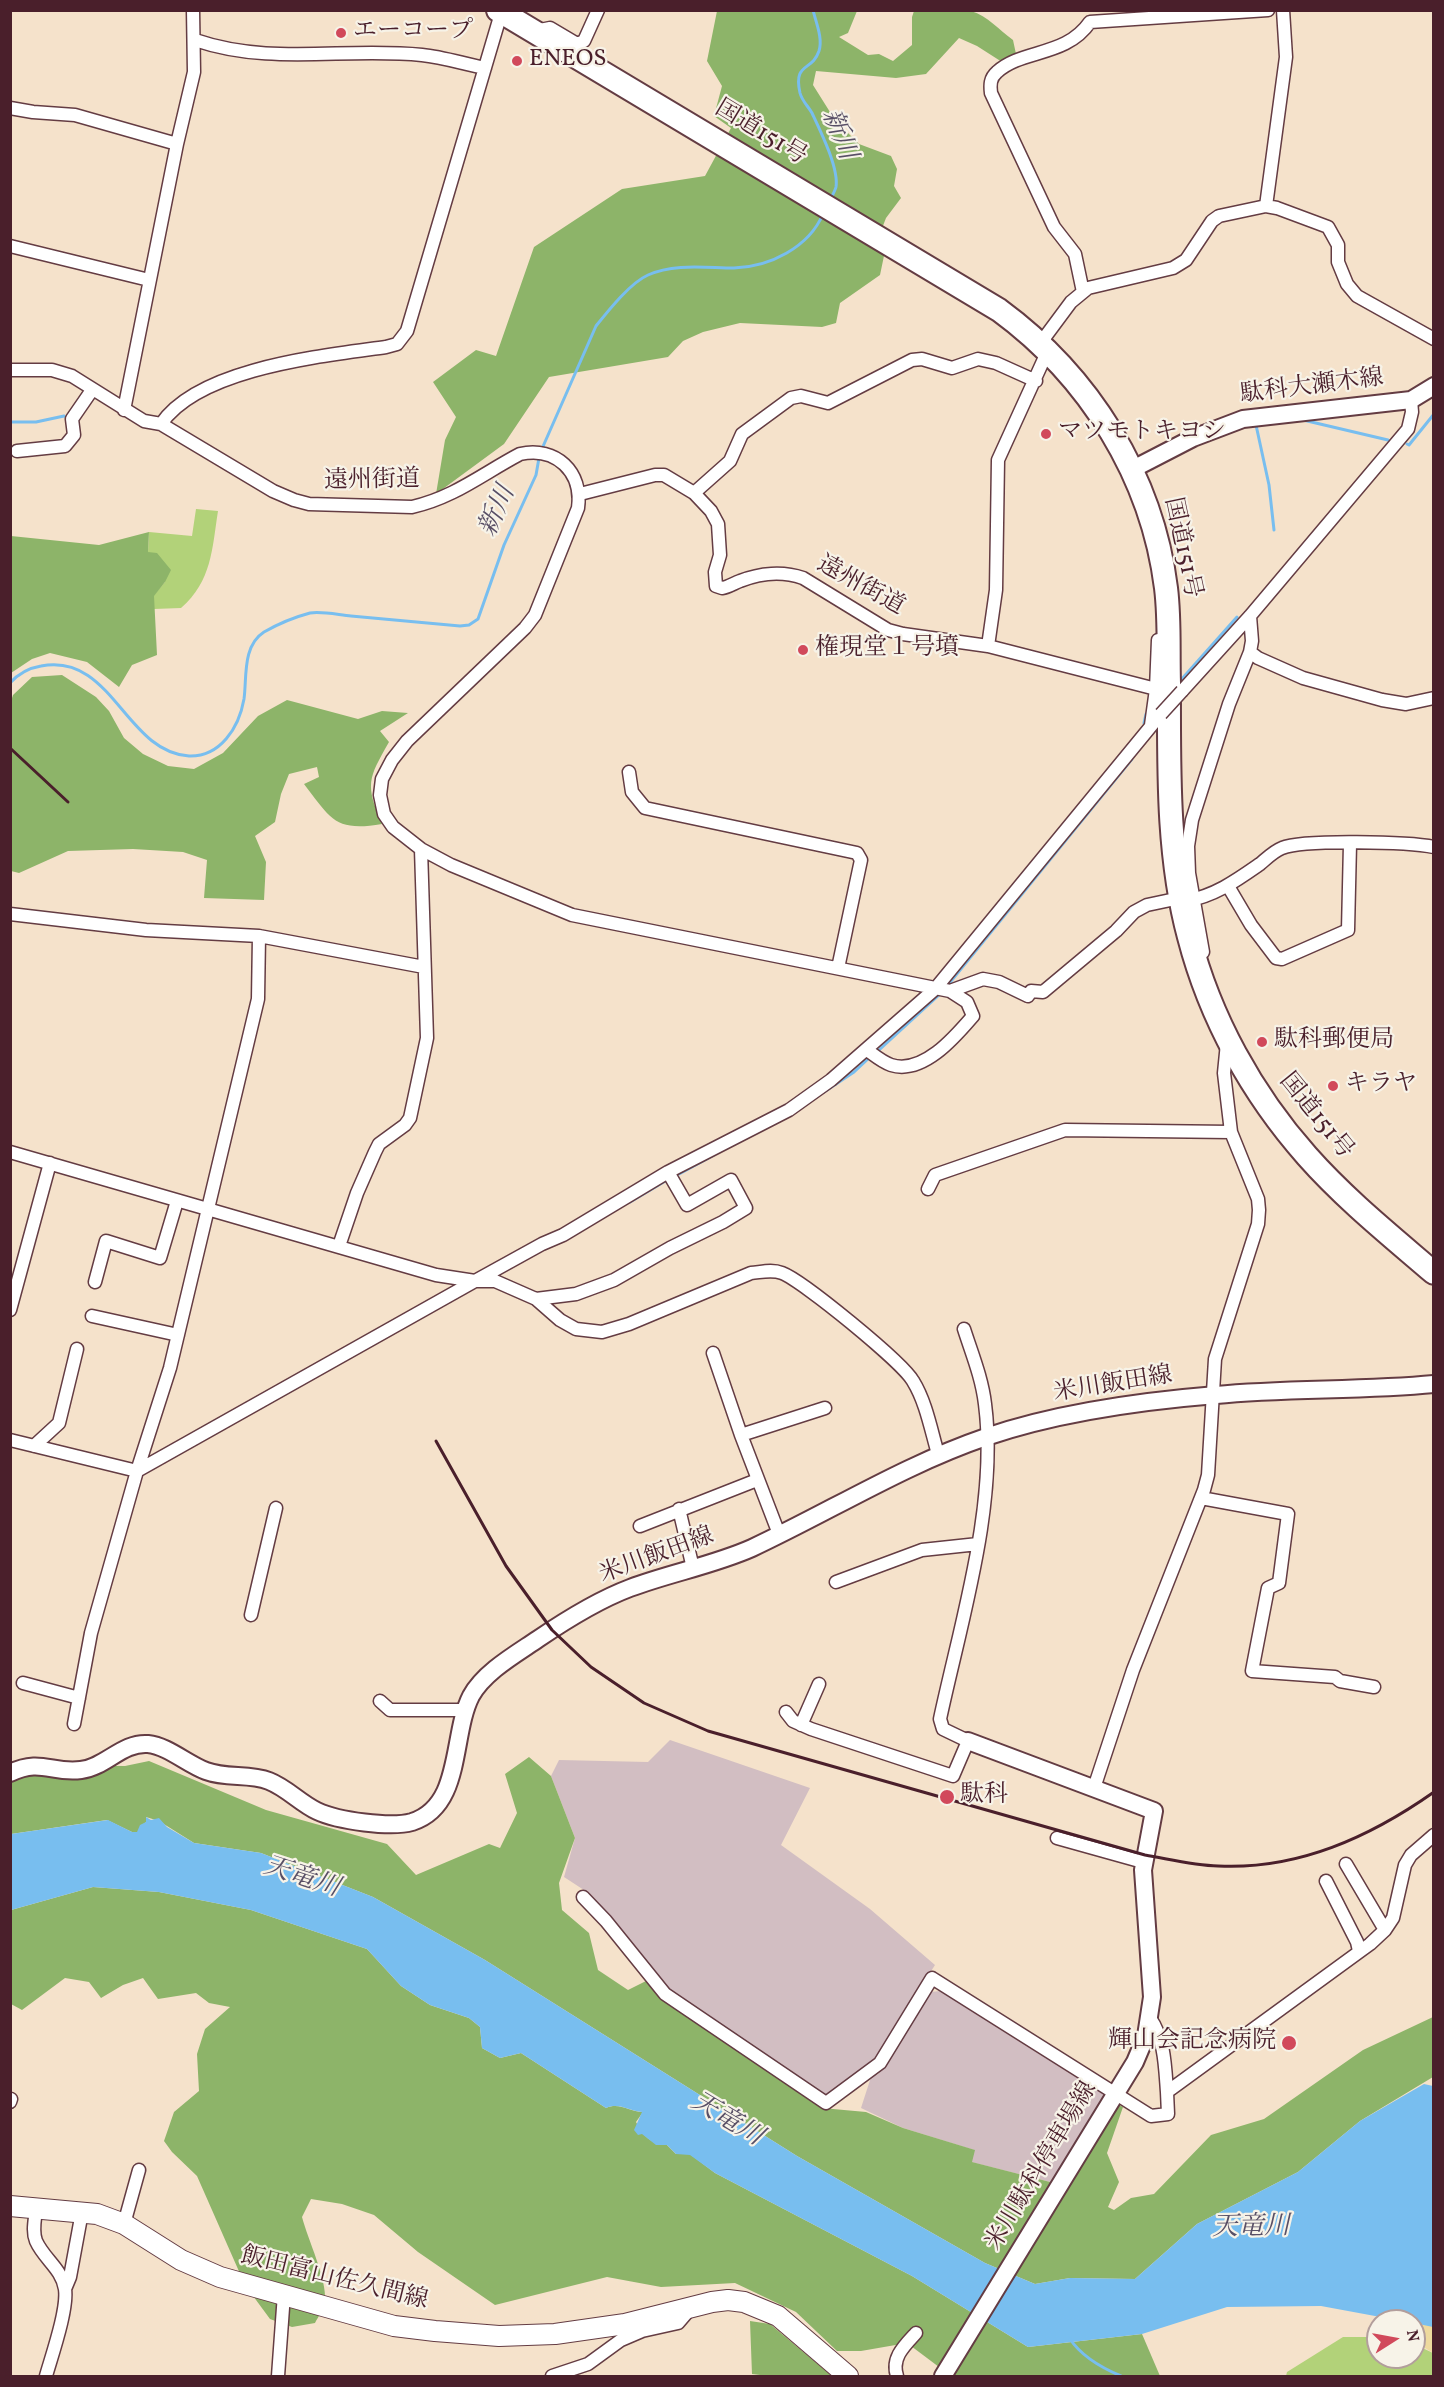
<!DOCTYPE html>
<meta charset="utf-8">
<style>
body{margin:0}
#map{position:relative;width:1444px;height:2387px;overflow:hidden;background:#f5e2cb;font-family:Vollkorn,serif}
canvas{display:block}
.frame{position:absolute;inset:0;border:12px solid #4a1f2b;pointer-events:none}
.north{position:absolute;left:1366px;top:2309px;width:60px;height:60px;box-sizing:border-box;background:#f7f3e8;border:2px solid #b29e9c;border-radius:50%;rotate:79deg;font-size:16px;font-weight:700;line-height:24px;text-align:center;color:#4a1f2b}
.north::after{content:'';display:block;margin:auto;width:21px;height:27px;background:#d1495b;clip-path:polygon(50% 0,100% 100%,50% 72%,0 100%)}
</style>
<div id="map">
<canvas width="1444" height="2387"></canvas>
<div class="frame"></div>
<div class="north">N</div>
</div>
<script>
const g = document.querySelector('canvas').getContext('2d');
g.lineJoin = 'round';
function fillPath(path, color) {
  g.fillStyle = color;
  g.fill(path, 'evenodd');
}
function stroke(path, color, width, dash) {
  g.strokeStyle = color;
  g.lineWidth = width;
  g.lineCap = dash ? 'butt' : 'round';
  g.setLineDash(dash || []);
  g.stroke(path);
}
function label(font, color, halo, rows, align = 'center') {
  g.font = font + ' Vollkorn,"Noto Serif JP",serif';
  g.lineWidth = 4.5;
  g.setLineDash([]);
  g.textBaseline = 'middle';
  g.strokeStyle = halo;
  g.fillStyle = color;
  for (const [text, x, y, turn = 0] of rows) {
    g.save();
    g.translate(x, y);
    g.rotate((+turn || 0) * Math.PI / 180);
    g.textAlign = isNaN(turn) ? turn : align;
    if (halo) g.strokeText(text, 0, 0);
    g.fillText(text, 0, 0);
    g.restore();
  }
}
const industrial = new Path2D(`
 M 670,1740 L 810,1788 L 781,1845 L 870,1909 L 935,1965 L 874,2061 L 823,2097 L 669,1993 L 587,1892 L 564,1877 L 575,1838 L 551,1776 L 559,1760 L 648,1762 Z
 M 941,1991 L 1104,2093 L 1105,2100 L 1054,2183 L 971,2162 L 974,2150 L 903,2128 L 861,2108 L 871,2077 L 878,2074 L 890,2061 L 891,2054 L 930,1992 Z`);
const green = new Path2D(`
 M 196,509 L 218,511 C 212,549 212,581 181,608 L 154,609 L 153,596 L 165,582 L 148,552 L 149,532 L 192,536 Z
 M 1343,2337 L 1378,2337 L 1378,2357 L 1414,2357 L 1414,2344 L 1433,2353 L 1433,2376 L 1286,2376 L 1287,2372 Z`);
const forest = new Path2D(`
 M 717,11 L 857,11 L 848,33 L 839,37 L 868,55 L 879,54 L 893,61 L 912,45 L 912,17 L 914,11 C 926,11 962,7 971,11 C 988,16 999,30 1013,40 L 1016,54 L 1002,62 L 977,46 L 959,38 L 926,74 L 896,78 L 816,71 L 813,85 L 835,120 L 859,144 L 891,156 L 897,169 L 894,186 L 901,198 L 886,218 L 879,236 L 885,251 L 880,275 L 840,303 L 836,323 L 822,327 L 740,323 L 703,332 L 683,341 L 668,357 L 549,377 L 504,444 L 436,494 L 445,440 L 456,417 L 433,382 L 476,350 L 496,356 L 534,247 L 622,189 L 705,176 L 731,128 L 714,116 L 722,86 L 707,61 Z
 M 149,532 L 148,552 L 157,553 L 171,570 L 165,582 L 154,596 L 157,655 L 132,665 L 119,687 L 87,662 L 50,653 L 32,659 L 11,673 L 11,536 L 99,545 Z
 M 62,675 L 96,697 L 109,711 L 124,738 L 143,754 L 168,766 L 194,769 L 223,753 L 258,716 L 287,700 L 358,719 L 382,711 L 408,713 L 380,731 L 389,742 C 368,779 365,784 382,824 C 335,832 331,819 304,784 L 319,777 L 317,767 L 289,774 L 281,794 L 275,822 L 255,836 L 266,862 L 264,900 L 204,898 L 207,860 L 183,852 L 133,849 L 68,851 L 19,873 L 11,871 L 11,701 L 13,695 L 32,677 Z
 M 529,1757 L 551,1776 L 575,1838 L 559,1883 L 562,1910 L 589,1933 L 598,1970 L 628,1990 L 652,1978 L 665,1996 L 822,2108 L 866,2112 L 903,2128 L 975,2150 L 972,2162 L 1054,2183 L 1061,2190 L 1119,2105 L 1123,2107 L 1107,2153 L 1119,2182 L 1108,2207 L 1114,2210 L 1131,2198 L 1154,2194 L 1211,2135 L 1264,2119 L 1363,2050 L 1433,2017 L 1433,2077 L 1360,2121 L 1298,2172 L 1197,2224 L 1135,2279 L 1070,2278 L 1035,2284 L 985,2263 L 797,2156 L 485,1960 L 373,1897 L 261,1853 L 194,1843 L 159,1821 L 146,1817 L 146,1822 L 138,1832 L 132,1832 L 107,1820 L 11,1834 L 11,1765 L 125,1766 L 149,1761 L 266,1810 L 387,1844 L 416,1875 L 489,1844 L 500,1848 L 517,1813 L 505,1774 Z
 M 93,1887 L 159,1892 L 251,1910 L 367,1949 L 401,1986 L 430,2005 L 469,2018 L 480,2027 L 482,2048 L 500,2058 L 521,2053 L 606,2108 C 620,2102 629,2112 643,2112 L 636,2122 C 643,2136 651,2144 667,2145 L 676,2154 L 690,2154 L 715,2173 L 912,2276 L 1028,2347 L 1142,2334 L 1160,2376 L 951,2376 L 907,2343 L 861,2351 L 837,2351 L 796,2312 L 735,2283 L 661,2287 L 607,2277 L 495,2305 L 418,2252 L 374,2215 L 342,2204 L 311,2199 L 302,2217 C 308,2240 327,2279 325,2301 C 325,2308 318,2317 315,2323 L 292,2327 L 270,2319 L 245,2285 L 197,2176 L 172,2152 L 164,2141 L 174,2112 L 199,2091 L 197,2054 L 205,2029 L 230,2007 L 209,2003 L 196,1993 L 158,1999 L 143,1978 L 123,1985 L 101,1998 L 89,1982 L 65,1978 L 22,2010 L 11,2004 L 11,1910 Z
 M 750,2321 L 770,2324 L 832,2376 L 768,2376 L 752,2374 Z`);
const sand = new Path2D(`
 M 1383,2314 L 1433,2324 L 1433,2353 L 1414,2341 L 1414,2321 L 1381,2321 Z`);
const water = new Path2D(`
 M 146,1817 L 151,1820 L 159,1818 L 167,1827 L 194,1843 L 261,1853 L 373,1897 L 485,1960 L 797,2156 L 985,2263 L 1035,2284 L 1070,2278 L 1135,2279 L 1197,2224 L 1298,2172 L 1360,2121 L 1424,2084 L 1433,2086 L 1433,2327 L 1414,2323 L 1414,2321 L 1402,2321 L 1321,2306 L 1227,2307 L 1142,2334 L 1028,2347 L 912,2276 L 715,2173 L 690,2155 L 676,2154 L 667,2145 L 656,2145 L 642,2134 L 638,2135 L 634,2130 L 642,2112 C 629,2111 619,2102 606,2108 L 521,2053 L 500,2058 L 482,2048 L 480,2027 L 469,2018 L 430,2005 L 401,1986 L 367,1949 L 251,1910 L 159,1892 L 93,1887 L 11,1910 L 11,1834 L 108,1820 L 132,1832 L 137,1832 L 140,1825 L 146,1822 Z`);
const stream = new Path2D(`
 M 813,10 C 816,23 823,38 819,51 C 812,72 793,62 800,93 C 802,101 808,106 812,113 C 820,130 839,168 836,187 C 835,191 832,196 830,200
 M 1303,420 L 1388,440
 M 10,422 L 36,422 L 64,416
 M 1258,425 L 1256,425 L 1269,485 L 1274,530
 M 1407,444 L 1409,445 L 1434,414
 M 541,451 L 596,326 C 608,311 630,283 648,275 C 674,263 707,268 734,268 C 770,267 809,247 823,214
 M 1180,681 L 1237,617
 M 10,683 C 19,673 29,668 41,666 C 112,652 125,752 189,756 C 220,757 239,728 244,699 C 247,678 242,646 264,632 C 278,624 295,617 310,613 C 322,611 339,615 351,616 C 387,619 424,623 460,626 L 469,625 L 478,619 L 504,545 L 536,475 L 539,458
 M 1144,723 L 1146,714
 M 947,986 L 1132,759
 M 879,1050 L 939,995
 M 824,1092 L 854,1072 L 870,1057
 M 679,1174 L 714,1155
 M 630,1202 L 667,1180
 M 1070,2339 C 1082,2357 1102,2368 1121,2376`);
const street = new Path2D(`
 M 535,31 L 550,28 L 577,44 L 584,41 L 598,10
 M 195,40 C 271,66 344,47 422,55 C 443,57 464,64 485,68
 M 10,108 L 33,112 L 75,115 L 177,144
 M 1266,206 L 1286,57 L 1283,10
 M 10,246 L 149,280
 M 1083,292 L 1075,254 L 1054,227 L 991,93 C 990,85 990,78 997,72 C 1022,49 1066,57 1090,22 L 1268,10
 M 10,370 L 52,370 L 72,376 L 144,421 L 161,424 L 273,491 L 294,500 L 309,504 L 412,507 C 455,497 482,474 520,454 C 556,446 583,472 578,508 L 535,615 L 525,628 L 407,741 L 392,760 L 382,779 L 380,795 L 384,814 L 393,827 L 421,849 L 451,865 L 572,915 L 950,991 L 983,979 L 999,982 L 1028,996 L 1031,991 L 1043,992 L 1116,931 L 1134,912 L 1147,905 L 1180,898
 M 124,410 L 177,144 L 194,72 L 193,10
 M 161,424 C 199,368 322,356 386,347 L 397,344 L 407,331 L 502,10
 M 17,451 L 65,446 L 74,435 L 72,419 L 92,390
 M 694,493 L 730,461 L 742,434 L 791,398 L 801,396 L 828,403 L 912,360 L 922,359 L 952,368 L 978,359 L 996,363 L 1036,381
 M 580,494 L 655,475 L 664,475 L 694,493 L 711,511 L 718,524 L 720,555 L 715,572 L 716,586 L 722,588 C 729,587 734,583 740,581 C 760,573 783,571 803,578 L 888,630 L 903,634 L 988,646 L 1156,689
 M 988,646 L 996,590 L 998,460 L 1044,359 L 1045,337 L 1071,302 L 1088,288 L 1173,268 L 1186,260 L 1212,221 L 1219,216 L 1266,206 L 1277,208 L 1328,227 L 1338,245 L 1338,262 L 1347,284 L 1357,296 L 1434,339
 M 1250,652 L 1258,658 L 1303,678 L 1382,700 L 1406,704 L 1434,698
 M 1182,691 L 1250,616 L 1408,429 L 1412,412 L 1411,400
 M 1151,725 L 1156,689 L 1158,640
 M 629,772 L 632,792 L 645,808 L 857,853 L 861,860 L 838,968
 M 1228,886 L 1251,925 L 1276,958 L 1282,959 L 1348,930 L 1350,844
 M 1186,901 C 1215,896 1237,880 1260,864 C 1266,859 1274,851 1282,848 C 1304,839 1409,842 1434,847
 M 10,914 L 146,930 L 259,936 L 424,967
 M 1203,952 L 1189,873 L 1188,846 L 1192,820 L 1229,704 L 1250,652 L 1252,641 L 1250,616
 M 867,1050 C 874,1055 882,1062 891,1065 C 923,1075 955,1037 973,1016 L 967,1002 L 950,991
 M 10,1152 L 436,1275 L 475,1281 L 495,1281 L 536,1299 L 560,1320 L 576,1329 L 602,1332 L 629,1324 L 751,1273 C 762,1272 772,1269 782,1273 C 803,1281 902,1362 913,1381 C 926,1402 931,1430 938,1454
 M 928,1189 L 935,1175 L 1065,1130 L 1231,1132
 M 339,1246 L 357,1193 L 375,1152 L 379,1144 L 405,1125 L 410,1118 L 427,1038 L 421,849
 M 95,1282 L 106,1241 L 160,1258 L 177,1201
 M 536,1299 L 576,1294 L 614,1280 L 670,1248 L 723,1222 L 746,1208 L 731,1180 L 687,1205 L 668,1172
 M 10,1310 L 50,1163
 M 92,1316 L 178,1335
 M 713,1353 L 741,1435 L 779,1534
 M 741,1435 L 825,1408
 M 10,1440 L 137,1471 L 475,1281 L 542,1244 L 563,1235 L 668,1172 L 789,1110 L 831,1080 L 935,989 L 1161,714
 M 34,1446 L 59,1423 L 77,1349
 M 1201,1498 L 1288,1514 L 1279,1583 L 1268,1588 L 1252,1671 L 1335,1677 L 1340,1681 L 1374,1687
 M 679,1509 L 693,1568
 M 640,1526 L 757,1480
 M 836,1582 L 922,1550 L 978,1544
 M 251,1615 L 276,1508
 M 23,1683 L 79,1698
 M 380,1701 L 390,1710 L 466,1710
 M 786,1712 L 793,1721 L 811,1729 L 953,1776 L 968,1741 L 943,1729 L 940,1719 C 961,1621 998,1504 985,1404 C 982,1378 972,1354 964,1329
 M 74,1724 L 91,1633 L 137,1471 L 170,1368 L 258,999 L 259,936
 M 801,1725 L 819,1684
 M 1094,1788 L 1133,1670 L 1204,1490 L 1208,1475 L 1215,1359 L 1258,1224 L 1259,1210 L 1258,1199 L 1231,1132 L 1224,1073 L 1227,1043
 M 1057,1838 L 1143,1862
 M 1346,1864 L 1385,1930
 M 1326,1881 L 1357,1942 L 1359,1951
 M 583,1897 L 606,1921 L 665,1994 L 826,2103 L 880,2063 L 932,1978 L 1151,2116 L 1168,2114 L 1167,2092 L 1370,1944 L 1385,1930 L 1393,1918 L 1405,1865 L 1411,1855 L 1434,1835
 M 1150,2018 C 1165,2040 1165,2066 1167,2092
 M 10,2102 L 11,2099
 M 36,2209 C 35,2220 32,2231 36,2241 C 44,2259 62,2269 65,2289 C 68,2309 52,2355 46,2376
 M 124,2224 L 139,2170
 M 65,2289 L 70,2277 L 82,2212
 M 278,2376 L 284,2294
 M 552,2376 L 588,2364 L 621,2340 L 642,2331 L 678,2323 L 690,2309
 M 897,2376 C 891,2358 904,2346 916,2333`);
const secondary = new Path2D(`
 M 1131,470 L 1193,438 L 1243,419 L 1411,400 L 1434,386
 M 10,1773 C 41,1758 52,1774 81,1770 C 106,1767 122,1742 148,1744 C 168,1746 187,1764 206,1771 C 227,1779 249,1773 269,1781 C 287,1788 300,1803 317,1811 C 338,1821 391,1828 412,1822 C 463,1806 451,1735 471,1696 C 484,1672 516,1654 538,1639 C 566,1620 598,1600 630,1588 C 670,1573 714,1565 752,1548 C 831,1511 904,1465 986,1437 C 1056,1413 1142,1401 1216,1395 C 1288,1388 1361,1391 1434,1384
 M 943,2376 L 1135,2062 L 1146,2036 L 1152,1997 L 1143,1870 L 1154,1811 L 968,1741`);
const primary = new Path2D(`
 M 10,2206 L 97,2214 L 124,2224 L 181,2260 L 220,2277 L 394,2326 L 435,2331 L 499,2336 L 555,2334 L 625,2324 L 712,2302 L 728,2300 L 744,2302 L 778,2316 L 848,2376`);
const highway = new Path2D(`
 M 498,10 L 999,310 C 1089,376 1152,476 1166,588 C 1170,620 1168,651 1169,683 C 1169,768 1167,855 1189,937 C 1210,1018 1252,1094 1307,1156 C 1345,1199 1391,1236 1434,1273`);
const rail = new Path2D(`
 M 10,748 L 68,802
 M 436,1441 L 506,1566 L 552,1630 L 591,1667 L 644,1703 L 708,1731 L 1145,1855 C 1169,1859 1193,1865 1218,1866 C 1298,1870 1370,1837 1434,1792`);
const streetBridge = new Path2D(`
 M 1161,714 L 1182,691`);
const markers = [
 [341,33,6,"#d1495b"],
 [517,61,6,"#d1495b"],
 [1046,434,6,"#d1495b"],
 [803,650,6,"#d1495b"],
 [1262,1042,6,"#d1495b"],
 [1333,1086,6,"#d1495b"],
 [947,1797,8,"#d1495b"],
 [1289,2043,8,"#d1495b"]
];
const poiNames = [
 ["エーコープ",353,33],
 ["ENEOS",529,61],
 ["マツモトキヨシ",1058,434],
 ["権現堂１号墳",815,650],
 ["駄科郵便局",1274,1042],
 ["キラヤ",1345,1086],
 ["駄科",960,1797],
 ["輝山会記念病院",1276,2043,"right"]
];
const streetNames = [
 ["国道151号",760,134,31],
 ["駄科大瀬木線",1312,388,-7],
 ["遠州街道",372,482,-1],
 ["国道151号",1181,548,78],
 ["遠州街道",860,587,29],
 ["国道151号",1315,1117,51],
 ["米川飯田線",1113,1386,-9],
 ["米川飯田線",657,1557,-20],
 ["米川駄科停車場線",1043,2167,-59],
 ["飯田富山佐久間線",334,2280,14]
];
const waterNames = [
 ["新川",837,135,68],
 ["新川",499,512,-66],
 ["天竜川",301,1879,18],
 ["天竜川",726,2121,31],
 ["天竜川",1251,2229,-1]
];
fillPath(industrial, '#d2bec2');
fillPath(green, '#b2d279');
fillPath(forest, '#8db469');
fillPath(sand, '#eeda9e');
fillPath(water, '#78beef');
stroke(stream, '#78beef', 3);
stroke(street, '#643c43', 15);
stroke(secondary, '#643c43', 20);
stroke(primary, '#643c43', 22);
stroke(highway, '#643c43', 26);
stroke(street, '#fff', 12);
stroke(secondary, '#fff', 16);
stroke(primary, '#fff', 20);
stroke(highway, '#fff', 22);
stroke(rail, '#4a1f2b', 3);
stroke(streetBridge, '#643c43', 15, []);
stroke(streetBridge, '#fff', 12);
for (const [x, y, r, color] of markers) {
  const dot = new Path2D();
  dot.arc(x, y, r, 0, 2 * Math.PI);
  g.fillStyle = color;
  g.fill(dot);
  stroke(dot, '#f7f3e8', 2);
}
label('24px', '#4a1f2b', '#f7f3e8', poiNames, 'left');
label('24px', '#4a1f2b', '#f7f3e8', streetNames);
label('italic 26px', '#584f66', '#f7f3e8', waterNames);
</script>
